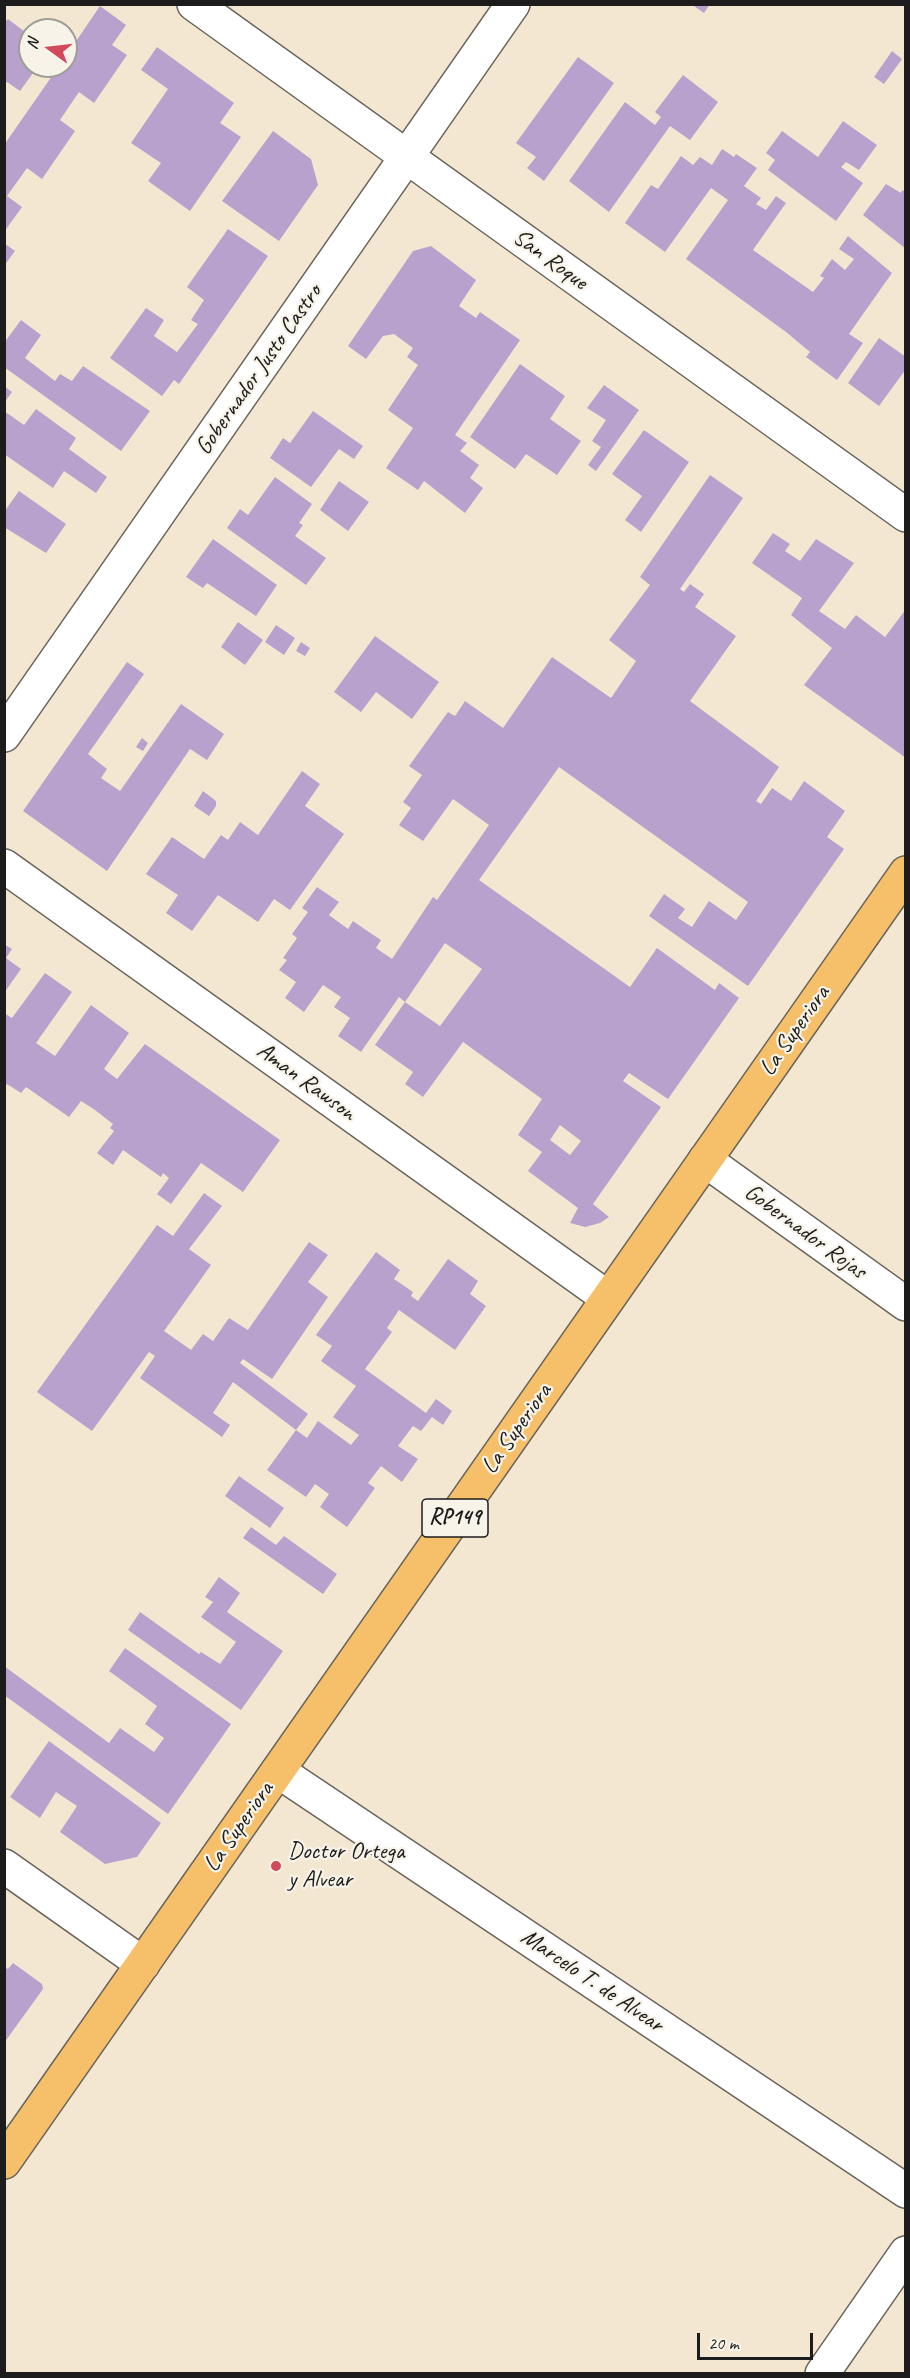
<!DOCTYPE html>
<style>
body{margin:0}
#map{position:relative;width:910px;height:2378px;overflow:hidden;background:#f4e7d1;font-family:Caveat,sans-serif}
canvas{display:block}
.frame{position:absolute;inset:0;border:6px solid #1c1c1c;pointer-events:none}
.north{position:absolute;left:18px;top:18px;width:60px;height:60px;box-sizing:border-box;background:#f7f3e8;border:2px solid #9f9d96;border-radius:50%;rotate:285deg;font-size:16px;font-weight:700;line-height:24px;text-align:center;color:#1c1c1c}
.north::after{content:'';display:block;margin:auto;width:21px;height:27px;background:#d1495b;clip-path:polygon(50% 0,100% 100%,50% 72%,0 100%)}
.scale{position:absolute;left:697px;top:2333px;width:116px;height:27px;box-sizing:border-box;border:3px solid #1c1c1c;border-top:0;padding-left:8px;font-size:18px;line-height:21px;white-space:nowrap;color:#1c1c1c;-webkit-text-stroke:4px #f7f3e8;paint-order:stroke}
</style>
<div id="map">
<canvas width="910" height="2378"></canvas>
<div class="frame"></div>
<div class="north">N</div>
<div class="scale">20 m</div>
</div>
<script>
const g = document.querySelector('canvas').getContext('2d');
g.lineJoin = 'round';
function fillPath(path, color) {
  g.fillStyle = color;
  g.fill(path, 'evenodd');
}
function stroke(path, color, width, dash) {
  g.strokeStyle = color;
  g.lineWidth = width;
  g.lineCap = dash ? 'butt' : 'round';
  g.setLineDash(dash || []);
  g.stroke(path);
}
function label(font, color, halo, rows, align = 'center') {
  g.font = font + ' Caveat,sans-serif';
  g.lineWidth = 4.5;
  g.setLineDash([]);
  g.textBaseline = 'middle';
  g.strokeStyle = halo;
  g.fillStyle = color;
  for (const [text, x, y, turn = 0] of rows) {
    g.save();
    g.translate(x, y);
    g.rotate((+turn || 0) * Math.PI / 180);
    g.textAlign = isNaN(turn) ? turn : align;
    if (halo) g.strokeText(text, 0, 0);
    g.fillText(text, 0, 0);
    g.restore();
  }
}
const building = new Path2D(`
 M 691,4 L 710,4 L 704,13 Z
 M 100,6 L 126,25 L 112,45 L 127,55 L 94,103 L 79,92 L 60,120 L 75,131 L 42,179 L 27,168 L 7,196 L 22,207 L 4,232 L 4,145 L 59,66 L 66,66 L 66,56 Z
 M 8,19 L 29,35 L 30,33 L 30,66 L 38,66 L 20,91 L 7,82 L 4,85 L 4,23 Z
 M 157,47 L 234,103 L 220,123 L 241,137 L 190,211 L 148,181 L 161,163 L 131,143 L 168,89 L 141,70 Z
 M 892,51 L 902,59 L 884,84 L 874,77 Z
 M 578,57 L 614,83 L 544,181 L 527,168 L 536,157 L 516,143 Z
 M 683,75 L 718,102 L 690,140 L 670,126 L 609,212 L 569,181 L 625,102 L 655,125 L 661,117 L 655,112 Z
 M 843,121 L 877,145 L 859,170 L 846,162 L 841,167 L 863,183 L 836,221 L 768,170 L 775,160 L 766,153 L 782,131 L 818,157 Z
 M 273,131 L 311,159 L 318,185 L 279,241 L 222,201 Z
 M 722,149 L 734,157 L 736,154 L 757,168 L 744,186 L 761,198 L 756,204 L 766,210 L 776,196 L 786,203 L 753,250 L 813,292 L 824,278 L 820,276 L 832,259 L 845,270 L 854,259 L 839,249 L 848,236 L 892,273 L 849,334 L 863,343 L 837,380 L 806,357 L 810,352 L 786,332 L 686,259 L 728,200 L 711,188 L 665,252 L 625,223 L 651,185 L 658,189 L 681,156 L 693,165 L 700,157 L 712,165 Z
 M 886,184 L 901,193 L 902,190 L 906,192 L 906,249 L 863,215 Z
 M 228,229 L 268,256 L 179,384 L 174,380 L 162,396 L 110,358 L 146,308 L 164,320 L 154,336 L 177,352 L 198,324 L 191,320 L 204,300 L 187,287 Z
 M 4,243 L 15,251 L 4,266 Z
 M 431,246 L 476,280 L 459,306 L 476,318 L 480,312 L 520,340 L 455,435 L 467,443 L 460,451 L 479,465 L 470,478 L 483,488 L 465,513 L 424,481 L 418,490 L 386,468 L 413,428 L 388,410 L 418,365 L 407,357 L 413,348 L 394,334 L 383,336 L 366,359 L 348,346 L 413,251 Z
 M 21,320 L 41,335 L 25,358 L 55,381 L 60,374 L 72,381 L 83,366 L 150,411 L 121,451 L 4,367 L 4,343 Z
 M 879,338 L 906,357 L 906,369 L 879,406 L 848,383 Z
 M 520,364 L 565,396 L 550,419 L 581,441 L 557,475 L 526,454 L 515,469 L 470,437 Z
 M 604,385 L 639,410 L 596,471 L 588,465 L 601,447 L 592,441 L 606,420 L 587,408 Z
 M 4,386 L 12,392 L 4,403 Z
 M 36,409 L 76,438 L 69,449 L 107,477 L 96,493 L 64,471 L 53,488 L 4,454 L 4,411 L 24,425 Z
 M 313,411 L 363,446 L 354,459 L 339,449 L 311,487 L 270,458 L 283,438 L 290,443 Z
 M 644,430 L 689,462 L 641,532 L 625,520 L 642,496 L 612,474 Z
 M 710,475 L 743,498 L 680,589 L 684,592 L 690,584 L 704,594 L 695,607 L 736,636 L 690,701 L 779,767 L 756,801 L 761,804 L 772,788 L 791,801 L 804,781 L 845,811 L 827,837 L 844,849 L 748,986 L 649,916 L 664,894 L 685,909 L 678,918 L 692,927 L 709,901 L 736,920 L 748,902 L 559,767 L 479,880 L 630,987 L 657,948 L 715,990 L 719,983 L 739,998 L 668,1099 L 629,1073 L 623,1081 L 661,1107 L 593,1204 L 609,1217 L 600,1223 L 585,1227 L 570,1223 L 578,1208 L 528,1171 L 542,1152 L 518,1135 L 542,1099 L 463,1042 L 423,1097 L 405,1084 L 413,1072 L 375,1045 L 405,1002 L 440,1026 L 482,969 L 445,943 L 405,1002 L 399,997 L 361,1052 L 338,1036 L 350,1018 L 334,1007 L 341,997 L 323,985 L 304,1012 L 285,998 L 296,982 L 279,970 L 287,960 L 283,958 L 297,938 L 292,934 L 308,912 L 302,908 L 317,887 L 339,902 L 329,915 L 348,929 L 353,921 L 363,928 L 381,940 L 376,948 L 392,959 L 433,897 L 437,900 L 489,825 L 453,799 L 423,841 L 399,825 L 411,808 L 403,802 L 422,775 L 409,766 L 448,712 L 455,716 L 465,701 L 503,728 L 552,657 L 611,698 L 636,661 L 609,640 L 650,585 L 640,577 ZM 560,1125 L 581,1141 L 570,1155 L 550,1140 Z
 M 275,477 L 312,504 L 299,523 L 303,525 L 295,536 L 326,558 L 306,585 L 227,528 L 240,509 L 248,515 Z
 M 339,481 L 369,502 L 348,531 L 320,510 Z
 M 19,491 L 66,524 L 46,553 L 4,527 L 4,512 Z
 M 773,533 L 790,544 L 785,551 L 800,561 L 816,539 L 854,563 L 819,611 L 845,629 L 856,615 L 885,637 L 906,609 L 906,758 L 804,685 L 832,648 L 791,615 L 802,598 L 752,563 Z
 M 213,539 L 277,585 L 256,616 L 207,583 L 203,588 L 186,577 Z
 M 238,622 L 263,640 L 245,665 L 221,647 Z
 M 276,625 L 295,638 L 284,655 L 265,642 Z
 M 375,636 L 439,682 L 412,719 L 376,692 L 361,712 L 334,692 Z
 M 301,642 L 310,648 L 305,656 L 296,651 Z
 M 127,662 L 144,674 L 88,754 L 107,769 L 101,778 L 120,791 L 181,704 L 224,734 L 207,760 L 190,749 L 107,871 L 23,811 Z
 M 142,738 L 148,743 L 143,751 L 136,747 Z
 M 302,771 L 320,784 L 305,806 L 344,834 L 290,910 L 274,899 L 258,922 L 218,895 L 192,931 L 166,913 L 178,895 L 146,874 L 172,837 L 204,859 L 221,835 L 228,840 L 240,822 L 258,835 Z
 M 203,791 L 216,801 L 216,806 L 209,816 L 194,806 Z
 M 4,944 L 12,949 L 6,958 L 21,969 L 4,993 Z
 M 45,973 L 72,992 L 36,1043 L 55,1056 L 91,1005 L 129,1033 L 104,1069 L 117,1079 L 145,1044 L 280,1140 L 243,1192 L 201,1163 L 171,1204 L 157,1194 L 169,1178 L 163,1173 L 161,1177 L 123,1150 L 113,1165 L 97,1153 L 114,1131 L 110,1128 L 113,1124 L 95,1110 L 81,1101 L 69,1117 L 26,1087 L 21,1093 L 7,1084 L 4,1088 L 4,1013 L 12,1018 Z
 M 204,1193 L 222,1206 L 189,1249 L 211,1265 L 164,1331 L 191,1350 L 203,1334 L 213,1341 L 229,1318 L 248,1330 L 309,1242 L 328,1255 L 308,1282 L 328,1297 L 272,1379 L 243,1359 L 240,1363 L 308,1414 L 296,1430 L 307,1438 L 318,1421 L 351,1445 L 359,1435 L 333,1417 L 356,1386 L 321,1361 L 332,1346 L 316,1335 L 376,1252 L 400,1270 L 394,1279 L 413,1292 L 411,1296 L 418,1301 L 448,1259 L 478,1281 L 470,1294 L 486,1306 L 455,1350 L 399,1310 L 387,1328 L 392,1332 L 365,1369 L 426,1413 L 436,1399 L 452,1411 L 443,1425 L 432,1417 L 421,1431 L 413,1426 L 398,1446 L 418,1459 L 402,1482 L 381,1466 L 368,1483 L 375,1488 L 347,1527 L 320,1507 L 329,1494 L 315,1484 L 306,1497 L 267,1470 L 296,1430 L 233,1382 L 213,1413 L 230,1425 L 222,1437 L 140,1378 L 155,1356 L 149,1352 L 92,1431 L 37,1392 L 157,1225 L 173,1236 Z
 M 239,1476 L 284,1508 L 270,1528 L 225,1496 Z
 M 251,1527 L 276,1545 L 284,1536 L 337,1574 L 323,1594 L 243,1538 Z
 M 219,1577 L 240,1593 L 227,1612 L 283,1651 L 241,1710 L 128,1630 L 140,1612 L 199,1654 L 201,1652 L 220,1664 L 236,1642 L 201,1617 L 213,1602 L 205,1597 Z
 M 125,1648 L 231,1724 L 168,1814 L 4,1695 L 4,1666 L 109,1743 L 120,1728 L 154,1752 L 164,1738 L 145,1724 L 157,1706 L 109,1671 Z
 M 49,1741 L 161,1823 L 137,1857 L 105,1864 L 60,1832 L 77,1806 L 56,1792 L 40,1818 L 10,1797 Z
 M 13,1963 L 42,1984 L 43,1989 L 4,2043 L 4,1967 L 8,1969 Z`);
const minor = new Path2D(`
 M 194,4 L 906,515
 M 4,735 L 513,4
 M 4,866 L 608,1298
 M 705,1160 L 906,1304
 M 278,1771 L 906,2191
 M 822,2374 L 906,2253`);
const tertiary = new Path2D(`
 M 4,1866 L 143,1964`);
const primary = new Path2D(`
 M 4,2162 L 906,873`);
const markers = [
 [276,1866,6,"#d1495b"]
];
const shields = [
 [455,1518,66]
];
const shieldNames = [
 ["RP149",455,1518]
];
const streetNames = [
 ["San Roque",550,260,36],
 ["Gobernador Justo Castro",259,370,-55],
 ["La Superiora",795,1031,-55],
 ["Aman Rawson",306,1082,36],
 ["Gobernador Rojas",805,1232,36],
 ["La Superiora",517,1429,-55],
 ["La Superiora",239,1827,-55],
 ["Marcelo T. de Alvear",592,1981,34]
];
const poiNames = [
 ["Doctor Ortega",288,1852],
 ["y Alvear",288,1880]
];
fillPath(building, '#b8a2cd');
stroke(minor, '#68635b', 36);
stroke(tertiary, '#68635b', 36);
stroke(primary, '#68635b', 36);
stroke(minor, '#fff', 33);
stroke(tertiary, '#fff', 33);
stroke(primary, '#f6c06b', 33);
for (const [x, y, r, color] of markers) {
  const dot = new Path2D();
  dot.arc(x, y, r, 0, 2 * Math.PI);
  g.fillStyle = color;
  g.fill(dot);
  stroke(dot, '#f7f3e8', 2);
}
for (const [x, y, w] of shields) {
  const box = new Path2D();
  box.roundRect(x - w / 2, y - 19, w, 38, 4.5);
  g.fillStyle = '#f7f3e8';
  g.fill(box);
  stroke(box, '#1c1c1c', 1.5);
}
label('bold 22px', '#1c1c1c', null, shieldNames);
label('24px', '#1c1c1c', '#f7f3e8', streetNames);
label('24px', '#1c1c1c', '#f7f3e8', poiNames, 'left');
</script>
